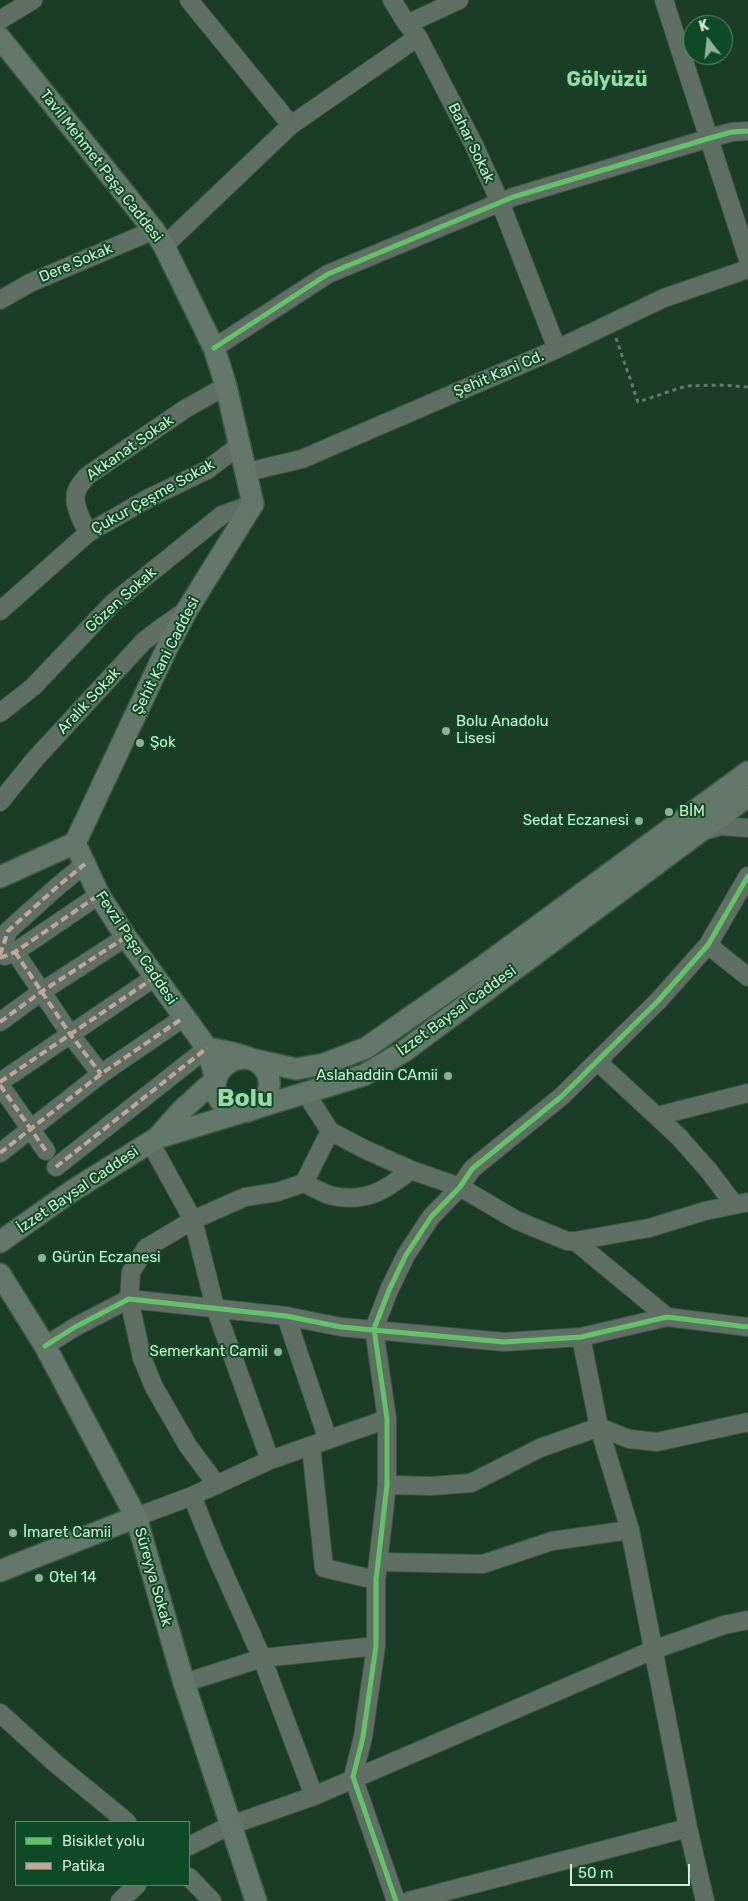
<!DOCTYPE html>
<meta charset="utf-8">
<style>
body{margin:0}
#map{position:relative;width:748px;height:1901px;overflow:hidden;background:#1b3d28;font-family:Rubik,sans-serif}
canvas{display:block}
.legend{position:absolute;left:15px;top:1821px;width:175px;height:65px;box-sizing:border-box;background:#0e4a25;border:1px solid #5c8b6c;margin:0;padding:6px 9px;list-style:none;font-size:15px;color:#d0edd6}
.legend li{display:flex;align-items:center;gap:10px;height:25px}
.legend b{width:25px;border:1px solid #5c8b6c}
.north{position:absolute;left:683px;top:15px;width:50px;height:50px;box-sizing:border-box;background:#0e4a25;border:1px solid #5c8b6c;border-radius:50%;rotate:344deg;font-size:14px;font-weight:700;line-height:20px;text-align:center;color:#d0edd6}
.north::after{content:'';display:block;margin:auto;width:18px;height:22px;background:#91af99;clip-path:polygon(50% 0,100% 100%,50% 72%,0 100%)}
.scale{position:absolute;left:570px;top:1864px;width:120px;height:22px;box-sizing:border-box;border:2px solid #d0edd6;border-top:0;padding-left:6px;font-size:15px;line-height:18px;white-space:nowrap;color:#d0edd6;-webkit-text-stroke:4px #0e4a25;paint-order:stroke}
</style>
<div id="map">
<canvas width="748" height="1901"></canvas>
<ul class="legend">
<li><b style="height:6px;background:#61c268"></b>Bisiklet yolu</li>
<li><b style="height:6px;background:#c0a59a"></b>Patika</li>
</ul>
<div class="north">K</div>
<div class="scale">50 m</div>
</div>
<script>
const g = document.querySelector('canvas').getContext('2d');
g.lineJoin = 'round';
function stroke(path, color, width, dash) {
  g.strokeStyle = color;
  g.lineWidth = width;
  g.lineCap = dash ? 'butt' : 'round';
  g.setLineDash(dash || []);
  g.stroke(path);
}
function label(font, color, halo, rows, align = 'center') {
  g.font = font + ' Rubik,sans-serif';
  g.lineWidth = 4;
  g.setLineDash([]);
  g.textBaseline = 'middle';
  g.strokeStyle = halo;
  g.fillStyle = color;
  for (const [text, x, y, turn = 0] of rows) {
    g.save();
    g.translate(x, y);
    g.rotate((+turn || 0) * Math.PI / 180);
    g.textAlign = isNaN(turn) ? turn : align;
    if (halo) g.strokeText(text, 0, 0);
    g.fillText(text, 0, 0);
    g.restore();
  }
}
const path = new Path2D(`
 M 616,338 L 638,402 L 686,386 L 720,385 L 748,387`);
const minor = new Path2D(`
 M 189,0 L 291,125
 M 392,0 L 407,24 L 418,37 L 474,145 L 500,202 L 557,349
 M 664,0 L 748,259
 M 0,20 L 33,0
 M 407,24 L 459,0
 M 164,246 L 291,125 L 418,37
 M 0,300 L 30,283 L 154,230
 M 214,348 L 328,274 L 513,197 L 710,138 L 732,132 L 748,131
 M 247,472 L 302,459 L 557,349 L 664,298 L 748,269
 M 88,533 C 83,523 73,505 76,493 C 77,487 83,481 87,476 L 185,409 L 226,386
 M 0,611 L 88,533 L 149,498 L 207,470 L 240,445
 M 0,713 L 33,687 L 113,603 L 222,515 L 253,504
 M 0,802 L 35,759 L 144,641 L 161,628 L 187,610
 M 701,832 L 721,826 L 748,828
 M 708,945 L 748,977
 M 15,952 L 70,1034 L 101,1074
 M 0,955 L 8,931 L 58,886 L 85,864
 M 5,956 L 15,952 L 99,895
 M 0,1022 L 41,992 L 126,937
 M 597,1061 L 679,1137 L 709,1171 L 734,1204
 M 0,1082 L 155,977
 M 0,1085 L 46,1151
 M 305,1092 L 330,1131 L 364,1149 L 411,1170 L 460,1187 L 516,1220 L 567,1241 L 575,1241 L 667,1317
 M 657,1116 L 748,1093
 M 330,1131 L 304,1183 C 313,1187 323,1194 333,1196 C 366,1203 386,1190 411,1170
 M 150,1142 L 193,1220 L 215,1307 L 270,1460
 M 0,1153 L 101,1074 L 183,1018
 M 56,1167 L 207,1048
 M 575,1241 L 649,1228 L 705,1211 L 748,1202
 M 286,1316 L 328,1440
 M 581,1337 L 599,1427 L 630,1530 L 688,1828 L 705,1901
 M 45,1346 L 75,1327 L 129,1299 L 286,1316 L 341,1327 L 504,1342 L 581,1337 L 667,1317 L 748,1327
 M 311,1446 L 324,1568 L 376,1580
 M 217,1485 L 188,1446 L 154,1387 L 142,1358 L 129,1299 L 131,1272 L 146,1248 L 193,1220 L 245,1197 L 277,1192 L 304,1183
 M 387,1485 L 432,1486 L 471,1483 L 540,1448 L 599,1427 L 629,1439 L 657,1442 L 748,1422
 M 192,1496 L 215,1553 L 262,1658 L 314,1796
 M 136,1517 L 192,1496 L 270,1460 L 387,1419
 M 378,1562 L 483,1564 L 552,1541 L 630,1530
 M 184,1683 L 262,1658 L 376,1646
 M 0,1713 L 55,1763 L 127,1822
 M 189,1846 L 231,1825 L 314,1796 L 653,1650 L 724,1625 L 748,1620
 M 189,1877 L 212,1901
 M 120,1901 L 137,1885
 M 396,1901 L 353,1777 L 363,1737 L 376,1646 L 376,1580 L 387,1485 L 387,1419 L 374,1329 L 389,1290 L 406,1255 L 431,1217 L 460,1187 L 472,1169 L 562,1096 L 658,1001 L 708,945 L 748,876
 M 409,1901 L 688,1828`);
const major = new Path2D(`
 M 0,38 L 154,230 L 164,246 L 214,348 L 226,386 L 253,504 L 187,610 L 167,648 L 75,843
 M 0,877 L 75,843
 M 207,1048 C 221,1051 251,1055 261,1065 C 283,1086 257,1122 231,1109 C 202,1095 216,1058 246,1058 L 296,1069 L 324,1064 L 366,1048 L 485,965 L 748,772
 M 157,1138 L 364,1075 L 403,1052 L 748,796
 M 0,1242 L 72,1191 L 157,1138 L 182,1110 L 216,1079 L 207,1048 L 126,937 L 99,895 L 75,843
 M 0,1274 L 45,1346 L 136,1517 L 184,1683 L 256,1901
 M 0,1571 L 136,1517`);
const quiet = new Path2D(`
 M 15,952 L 70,1034 L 101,1074
 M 0,955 L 8,931 L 58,886 L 85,864
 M 0,958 L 15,952 L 99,895
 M 0,1022 L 41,992 L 126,937
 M 0,1082 L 155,977
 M 0,1085 L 46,1151
 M 0,1153 L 101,1074 L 183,1018
 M 56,1167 L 207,1048`);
const cycleway = new Path2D(`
 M 214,348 L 328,274 L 513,197 L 710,138 L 732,132 L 748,131
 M 45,1346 L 75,1327 L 129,1299 L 286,1316 L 341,1327 L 504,1342 L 581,1337 L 667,1317 L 748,1327
 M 396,1901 L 353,1777 L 363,1737 L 376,1646 L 376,1580 L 387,1485 L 387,1419 L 374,1329 L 389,1290 L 406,1255 L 431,1217 L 460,1187 L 472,1169 L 562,1096 L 658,1001 L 708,945 L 748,876`);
const markers = [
 [446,731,5,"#91af99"],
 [140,743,5,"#91af99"],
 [669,812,5,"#91af99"],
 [639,821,5,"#91af99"],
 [448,1076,5,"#91af99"],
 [42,1258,5,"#91af99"],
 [278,1352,5,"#91af99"],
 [13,1533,5,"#91af99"],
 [39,1578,5,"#91af99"]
];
const streetNames = [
 ["Bahar Sokak",471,143,64],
 ["Tavil Mehmet Paşa Caddesi",101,166,52],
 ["Dere Sokak",76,263,-23],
 ["Şehit Kani Cd.",499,374,-23],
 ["Akkanat Sokak",130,448,-35],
 ["Çukur Çeşme Sokak",153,497,-29],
 ["Gözen Sokak",121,600,-42],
 ["Şehit Kani Caddesi",166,656,-63],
 ["Aralık Sokak",89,701,-47],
 ["Fevzi Paşa Caddesi",136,948,56],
 ["İzzet Baysal Caddesi",457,1011,-36],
 ["İzzet Baysal Caddesi",78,1190,-34],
 ["Süreyya Sokak",153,1577,74]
];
const poiNames = [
 ["Bolu Anadolu",456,722],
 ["Lisesi",456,739],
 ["Şok",150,743],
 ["BİM",679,812],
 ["Sedat Eczanesi",629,821,"right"],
 ["Aslahaddin CAmii",438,1076,"right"],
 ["Gürün Eczanesi",52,1258],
 ["Semerkant Camii",268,1352,"right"],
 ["İmaret Camii",23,1533],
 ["Otel 14",49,1578]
];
const districtNames = [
 ["Gölyüzü",607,80]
];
const townNames = [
 ["Bolu",245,1099]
];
stroke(minor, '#3a5745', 20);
stroke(major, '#3a5745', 24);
stroke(path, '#66756b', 3, [4, 4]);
stroke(minor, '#606f64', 18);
stroke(major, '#63786a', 21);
stroke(quiet, '#c0a59a', 4, [8, 4]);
stroke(cycleway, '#61c268', 5);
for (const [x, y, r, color] of markers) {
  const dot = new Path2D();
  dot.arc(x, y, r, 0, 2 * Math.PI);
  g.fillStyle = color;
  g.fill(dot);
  stroke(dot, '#0e4a25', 2);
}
label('15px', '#d0edd6', '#0e4a25', streetNames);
label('15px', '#d0edd6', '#0e4a25', poiNames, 'left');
label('bold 20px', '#9cd7ab', '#0e4a25', districtNames);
label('bold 25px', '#9cd7ab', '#0e4a25', townNames);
</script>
